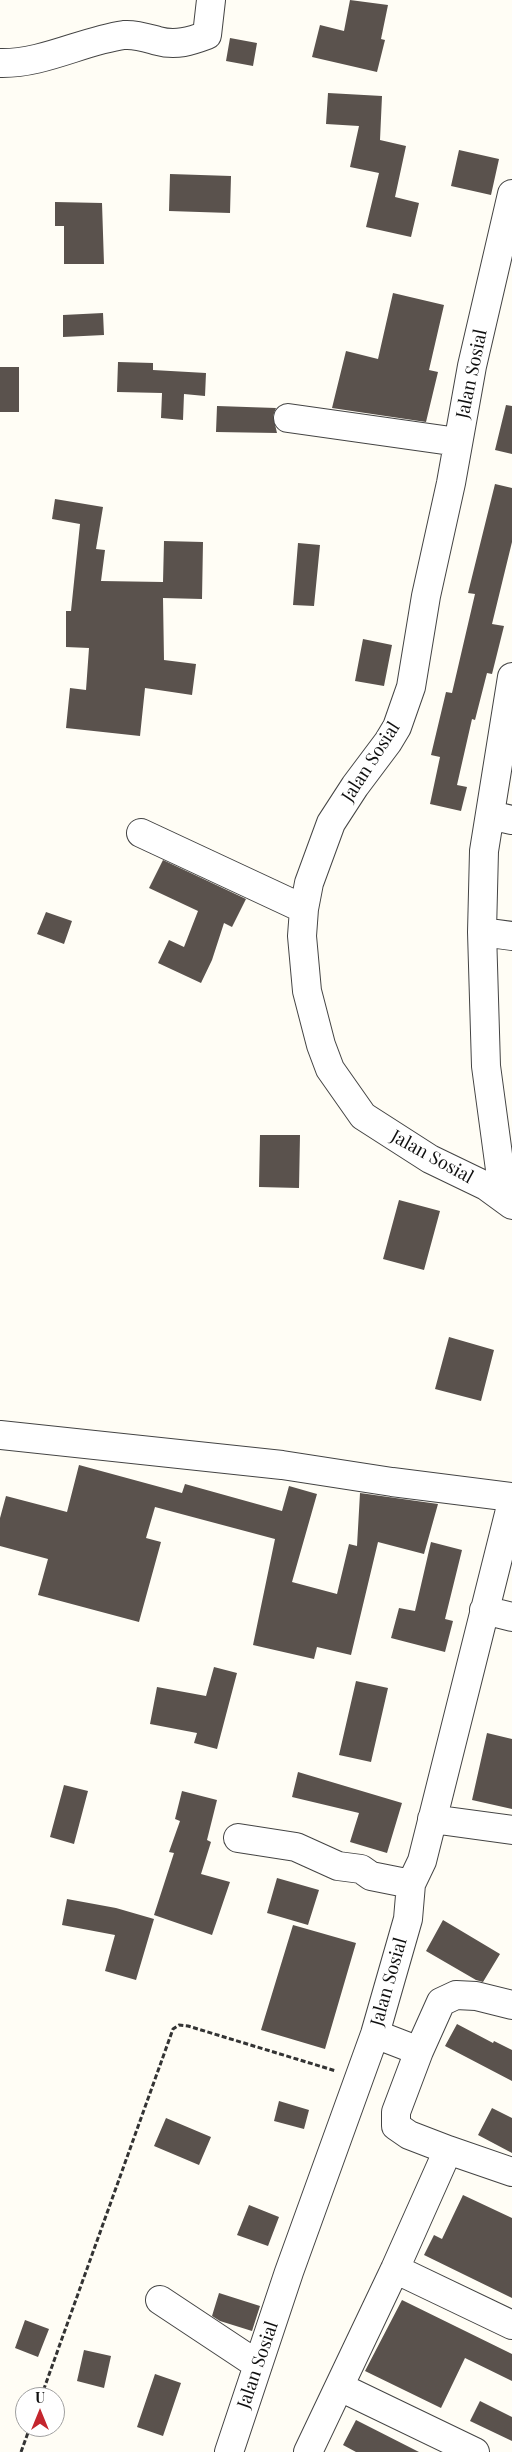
<!DOCTYPE html>
<style>
body{margin:0}
#map{position:relative;width:512px;height:2452px;overflow:hidden;background:#fffdf5;font-family:"Playfair Display",serif}
canvas{display:block}
.north{position:absolute;left:15px;top:2387px;width:50px;height:50px;box-sizing:border-box;background:#fff;border:1px solid #a0a0a0;border-radius:50%;rotate:0deg;font-size:14px;font-weight:700;line-height:20px;text-align:center;color:#111}
.north::after{content:'';display:block;margin:auto;width:18px;height:22px;background:#c4262e;clip-path:polygon(50% 0,100% 100%,50% 72%,0 100%)}
</style>
<div id="map">
<canvas width="512" height="2452"></canvas>
<div class="north">U</div>
</div>
<script>
const g = document.querySelector('canvas').getContext('2d');
g.lineJoin = 'round';
function fillPath(path, color) {
  g.fillStyle = color;
  g.fill(path, 'evenodd');
}
function stroke(path, color, width, dash) {
  g.strokeStyle = color;
  g.lineWidth = width;
  g.lineCap = dash ? 'butt' : 'round';
  g.setLineDash(dash || []);
  g.stroke(path);
}
function label(font, color, halo, rows, align = 'center') {
  g.font = font + ' "Playfair Display",serif';
  g.lineWidth = 5;
  g.setLineDash([]);
  g.textBaseline = 'middle';
  g.strokeStyle = halo;
  g.fillStyle = color;
  for (const [text, x, y, turn = 0] of rows) {
    g.save();
    g.translate(x, y);
    g.rotate((+turn || 0) * Math.PI / 180);
    g.textAlign = isNaN(turn) ? turn : align;
    if (halo) g.strokeText(text, 0, 0);
    g.fillText(text, 0, 0);
    g.restore();
  }
}
const building = new Path2D(`
 M 350,0 L 388,5 L 381,39 L 385,40 L 377,72 L 312,57 L 320,25 L 344,31 Z
 M 230,38 L 257,43 L 253,66 L 226,61 Z
 M 328,93 L 382,96 L 380,140 L 406,146 L 395,197 L 419,203 L 411,237 L 366,227 L 379,173 L 350,167 L 359,126 L 326,124 Z
 M 459,150 L 499,159 L 491,195 L 451,186 Z
 M 170,174 L 231,176 L 230,213 L 169,211 Z
 M 55,202 L 102,203 L 104,264 L 64,264 L 64,226 L 55,226 Z
 M 393,293 L 444,305 L 429,370 L 438,372 L 426,422 L 332,408 L 346,351 L 378,359 Z
 M 103,313 L 104,335 L 63,337 L 63,315 Z
 M 118,362 L 153,363 L 153,370 L 206,373 L 205,396 L 184,394 L 183,420 L 161,418 L 162,393 L 117,392 Z
 M 0,367 L 19,367 L 19,412 L 0,412 Z
 M 506,405 L 512,406 L 512,454 L 495,450 Z
 M 217,406 L 276,408 L 273,416 L 277,433 L 216,432 Z
 M 495,484 L 512,488 L 512,542 L 492,624 L 504,626 L 492,674 L 487,673 L 475,720 L 472,719 L 457,785 L 467,787 L 461,811 L 430,804 L 440,757 L 431,755 L 446,692 L 452,693 L 475,594 L 468,593 Z
 M 55,499 L 103,507 L 96,549 L 105,550 L 101,581 L 163,582 L 164,541 L 203,542 L 202,599 L 163,598 L 164,660 L 196,664 L 192,695 L 145,688 L 140,736 L 66,728 L 70,688 L 86,690 L 89,648 L 66,647 L 66,611 L 71,611 L 80,524 L 52,519 Z
 M 298,543 L 320,545 L 314,606 L 293,605 Z
 M 363,639 L 392,645 L 384,686 L 355,681 Z
 M 163,860 L 246,899 L 232,927 L 224,923 L 212,960 L 201,983 L 158,963 L 169,940 L 184,947 L 198,911 L 149,888 Z
 M 46,912 L 72,921 L 64,944 L 37,934 Z
 M 260,1135 L 300,1135 L 299,1188 L 259,1187 Z
 M 399,1200 L 440,1211 L 424,1270 L 383,1259 Z
 M 449,1337 L 494,1350 L 481,1401 L 435,1389 Z
 M 79,1465 L 182,1493 L 185,1484 L 282,1511 L 289,1486 L 317,1494 L 292,1582 L 337,1594 L 349,1544 L 357,1546 L 360,1493 L 438,1504 L 424,1554 L 378,1542 L 351,1655 L 317,1647 L 314,1659 L 253,1645 L 275,1539 L 155,1507 L 146,1538 L 161,1542 L 139,1622 L 38,1595 L 48,1559 L 0,1546 L 0,1518 L 6,1496 L 67,1512 Z
 M 431,1542 L 462,1550 L 445,1619 L 453,1621 L 445,1652 L 391,1638 L 399,1608 L 415,1611 Z
 M 214,1667 L 237,1673 L 217,1749 L 194,1743 L 197,1733 L 150,1724 L 157,1687 L 206,1696 Z
 M 356,1681 L 388,1688 L 371,1762 L 339,1755 Z
 M 487,1733 L 512,1739 L 512,1809 L 472,1800 Z
 M 298,1772 L 402,1803 L 387,1853 L 350,1842 L 359,1813 L 292,1797 Z
 M 64,1785 L 88,1791 L 74,1844 L 50,1837 Z
 M 182,1791 L 217,1800 L 207,1840 L 211,1842 L 201,1874 L 230,1882 L 212,1935 L 154,1915 L 174,1853 L 169,1852 L 180,1821 L 175,1819 Z
 M 277,1878 L 319,1890 L 308,1925 L 267,1913 Z
 M 67,1899 L 116,1908 L 154,1919 L 136,1980 L 105,1971 L 115,1935 L 62,1925 Z
 M 443,1920 L 500,1954 L 483,1982 L 476,1980 L 426,1951 Z
 M 293,1925 L 356,1943 L 325,2049 L 261,2030 Z
 M 457,2024 L 493,2043 L 494,2041 L 512,2050 L 512,2081 L 445,2046 Z
 M 279,2101 L 309,2110 L 304,2129 L 274,2121 Z
 M 492,2108 L 512,2118 L 512,2153 L 478,2135 Z
 M 166,2118 L 211,2137 L 199,2165 L 154,2146 Z
 M 463,2195 L 512,2218 L 512,2298 L 424,2255 L 434,2235 L 442,2239 Z
 M 249,2205 L 279,2217 L 268,2246 L 237,2235 Z
 M 219,2293 L 260,2306 L 252,2331 L 220,2321 L 212,2316 Z
 M 402,2300 L 512,2354 L 512,2381 L 465,2358 L 441,2408 L 365,2371 Z
 M 25,2320 L 49,2329 L 38,2357 L 15,2348 Z
 M 84,2350 L 111,2356 L 104,2388 L 77,2381 Z
 M 155,2374 L 181,2383 L 163,2436 L 137,2427 Z
 M 480,2401 L 512,2417 L 512,2441 L 470,2421 Z
 M 356,2420 L 419,2452 L 356,2452 L 343,2445 Z`);
const path = new Path2D(`
 M 41,2397 L 173,2029 L 179,2025 L 188,2026 L 336,2071
 M 21,2452 L 30,2427`);
const minor = new Path2D(`
 M 0,63 C 43,64 82,41 124,35 C 136,34 147,38 158,41 C 176,46 191,41 207,35 L 211,0
 M 512,194 L 472,366 L 451,483 L 426,596 L 411,687 L 397,727 L 388,742 L 355,786 L 331,823 L 309,883 L 304,909 L 302,936 L 307,991 L 321,1045 L 330,1069 L 363,1116 L 430,1159 L 486,1186 L 512,1205
 M 288,418 L 458,442
 M 490,815 L 512,820
 M 141,833 L 304,909
 M 482,932 L 512,936
 M 504,1199 L 486,1066 L 482,932 L 484,851 L 512,677
 M 0,1435 L 282,1465 L 392,1482 L 512,1497
 M 484,1610 L 512,1617
 M 432,1819 L 512,1830
 M 238,1838 L 296,1847 L 338,1866 L 361,1869 L 371,1876 L 411,1884
 M 375,2034 L 419,2051 L 441,2002 L 456,1995 L 476,1996 L 512,2005
 M 419,2051 L 396,2112 L 396,2126 L 409,2135 L 448,2150
 M 395,2269 L 512,2325
 M 160,2300 L 258,2365
 M 340,2387 L 475,2452
 M 229,2452 L 289,2272 L 375,2034 L 408,1919 L 411,1884 L 422,1861 L 512,1502
 M 308,2452 L 395,2269 L 448,2150 L 512,2172`);
const streetNames = [
 ["Jalan Sosial",472,374,-78],
 ["Jalan Sosial",371,762,-57],
 ["Jalan Sosial",432,1157,29],
 ["Jalan Sosial",389,1982,-74],
 ["Jalan Sosial",258,2365,-71]
];
fillPath(building, '#5a524d');
stroke(minor, '#444', 30);
stroke(path, '#333', 3, [5, 2.5]);
stroke(minor, '#fff', 28);
label('18px', '#111', '#fff', streetNames);
</script>
